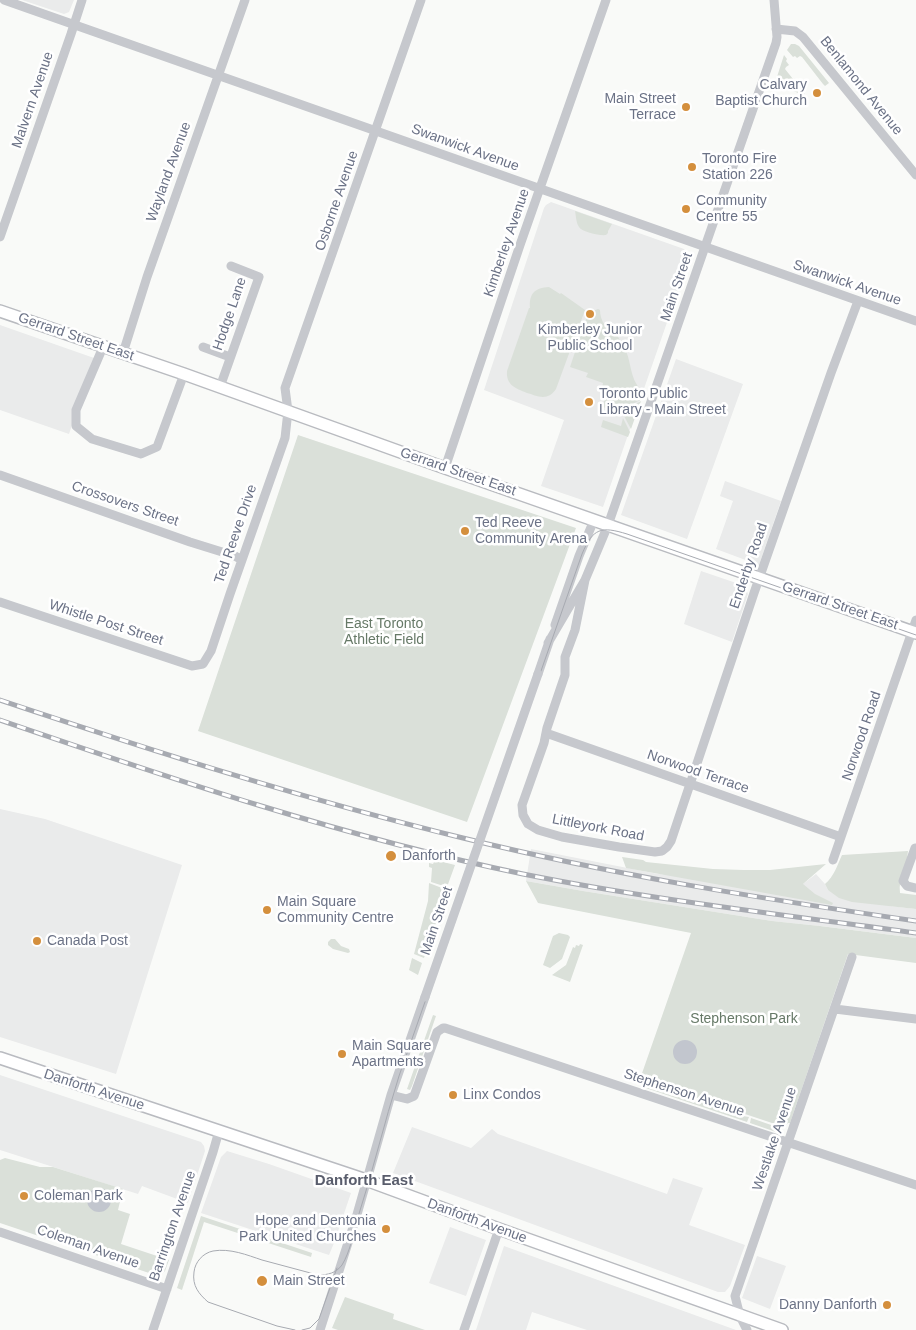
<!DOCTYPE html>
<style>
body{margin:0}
canvas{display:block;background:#f9faf8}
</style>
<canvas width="916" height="1330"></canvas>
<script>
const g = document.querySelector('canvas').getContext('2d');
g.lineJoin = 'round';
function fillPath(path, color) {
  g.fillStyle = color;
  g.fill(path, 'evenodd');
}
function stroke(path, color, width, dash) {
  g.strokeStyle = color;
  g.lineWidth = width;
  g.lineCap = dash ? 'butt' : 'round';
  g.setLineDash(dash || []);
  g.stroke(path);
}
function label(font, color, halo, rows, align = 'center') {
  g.font = font + ' Helvetica,sans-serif';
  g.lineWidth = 5;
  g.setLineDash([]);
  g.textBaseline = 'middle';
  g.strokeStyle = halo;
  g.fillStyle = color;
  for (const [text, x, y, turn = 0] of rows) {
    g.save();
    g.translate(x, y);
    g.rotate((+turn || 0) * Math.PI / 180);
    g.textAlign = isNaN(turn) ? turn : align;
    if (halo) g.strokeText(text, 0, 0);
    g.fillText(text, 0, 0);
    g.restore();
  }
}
const built = new Path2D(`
 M 22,0 L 74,0 L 69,12 L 64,14 Z
 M 551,202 L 684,249 L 689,253 L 690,256 L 603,507 L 541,486 L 564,420 L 484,390 L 544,208 L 546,205 Z
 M 0,325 L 94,358 L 69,434 L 0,410 Z
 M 676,359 L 743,384 L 687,539 L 621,515 Z
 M 725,481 L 781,501 L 759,565 L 716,549 L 733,501 L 720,496 Z
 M 701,571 L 742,585 L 746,589 L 748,594 L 732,642 L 684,624 Z
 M 0,809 L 45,819 L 182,865 L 116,1074 L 0,1037 Z
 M 531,849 L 658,874 L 803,884 L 816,874 L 825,884 L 828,890 L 890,906 L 916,909 L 916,938 L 820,926 L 772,921 L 583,891 L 526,881 Z
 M 0,1075 L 201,1142 L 204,1146 L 205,1151 L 188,1203 L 142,1186 L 138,1194 L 0,1150 Z
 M 412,1127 L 471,1148 L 492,1129 L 498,1134 L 667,1194 L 673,1178 L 703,1188 L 689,1225 L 745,1245 L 730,1286 L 725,1292 L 718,1292 L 393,1173 Z
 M 227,1151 L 269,1164 L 351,1193 L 334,1243 L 329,1255 L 201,1213 L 221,1157 Z
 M 450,1227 L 486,1240 L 466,1296 L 429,1283 Z
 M 504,1246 L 736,1330 L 587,1330 L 532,1312 L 526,1330 L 476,1330 Z
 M 757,1256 L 786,1266 L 770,1309 L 742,1298 Z`);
const green = new Path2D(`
 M 791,44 L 795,44 L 799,46 L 829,83 L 825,86 L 823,84 L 802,57 L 800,56 L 797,58 L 795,56 L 793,57 L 787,50 Z
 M 784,55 L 787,59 L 786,61 L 789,65 L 786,67 L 785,69 L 805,94 L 802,93 L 801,94 L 780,86 L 779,88 L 775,87 L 777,81 L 776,80 Z
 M 575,211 L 612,224 L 608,231 L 608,233 L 606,235 C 600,236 582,232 579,227 C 576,223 576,215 575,211 Z
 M 549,287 L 560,294 L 561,293 L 585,310 L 556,389 C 553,394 548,397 543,397 C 537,397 532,394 527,393 C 515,388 506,385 507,371 L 529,308 L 530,308 C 529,293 535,288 549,287 Z
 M 598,309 L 600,310 C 600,320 606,330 616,333 C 619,339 623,345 626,351 C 632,365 630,382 644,392 L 642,399 L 629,406 L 624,404 L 623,406 L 615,407 L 607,404 L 606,408 L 602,407 L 606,396 L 601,392 L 603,383 L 586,377 L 588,373 L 570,367 L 585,322 L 589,313 L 593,314 L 593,311 Z
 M 641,401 L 631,429 L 624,416 L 627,409 Z
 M 623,418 L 630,432 L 628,437 L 601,427 L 603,420 L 621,426 Z
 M 298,435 L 576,528 L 467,822 L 198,731 Z
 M 908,851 C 907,866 898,878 900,893 L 916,895 L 916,909 L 852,902 L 839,898 L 828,890 L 825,884 C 834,876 837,866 842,855 Z
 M 622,857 L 643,860 L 646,862 L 713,869 L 744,870 L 770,870 L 826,864 L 803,884 L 815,894 L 833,903 L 832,905 L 626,868 Z
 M 435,860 L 455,865 L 447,887 L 431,882 L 432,868 L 429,867 L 429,863 L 433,864 Z
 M 526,881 L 583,891 L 772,921 L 820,926 L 916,938 L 916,963 L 848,954 L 790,1123 L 788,1123 L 784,1127 L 742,1113 L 737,1113 L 731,1109 L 640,1079 L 691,933 L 538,903 Z
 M 429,883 L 447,890 L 424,958 L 414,954 L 428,901 Z
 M 559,933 L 568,935 L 570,937 L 562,959 L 550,968 L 543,965 L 553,936 Z
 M 331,939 L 335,939 L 341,946 L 349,949 L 350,952 L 348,953 L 333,949 L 328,945 L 328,942 Z
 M 580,944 L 583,945 L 570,982 L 552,975 L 566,965 L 573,947 L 575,948 L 576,945 L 579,946 Z
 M 412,958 L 422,963 L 418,975 L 409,970 Z
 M 433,1015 L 436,1016 L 412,1086 L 410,1090 L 407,1089 Z
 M 649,1085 L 729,1111 L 736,1115 L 749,1117 L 747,1122 L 640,1086 Z
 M 751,1118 L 774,1126 L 777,1129 L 776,1132 L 750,1123 Z
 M 5,1158 L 40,1167 L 53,1167 L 123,1189 L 118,1210 L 130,1214 L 121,1244 L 169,1260 L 165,1271 L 161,1275 L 155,1275 L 0,1223 L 0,1160 Z
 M 201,1216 L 312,1253 L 311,1257 L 204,1222 L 182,1290 L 177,1288 Z
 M 345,1297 L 394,1314 L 393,1319 L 425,1330 L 338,1330 L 332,1328 Z`);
const water = new Path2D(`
 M673 1052a12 12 0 1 1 24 0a12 12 0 1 1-24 0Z
 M87 1200a12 12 0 1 1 24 0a12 12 0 1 1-24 0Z`);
const minor = new Path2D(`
 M 4,0 L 916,321
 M 776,29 L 795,31 L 803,37 L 916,175
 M 0,237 L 71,34 L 82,0
 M 103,347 L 76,410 L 76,426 L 92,439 L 141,454 L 157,447 L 184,374
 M 203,347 L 230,357
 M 123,353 L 147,277 L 245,0
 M 220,387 L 259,277 L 231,266
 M 445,468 L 520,245 L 606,0
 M 0,475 L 190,542 L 235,556 L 242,560
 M 585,580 L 575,630 L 565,657 L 565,675 L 547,728 L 544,743 L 522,805 L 523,815 L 528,824 L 538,830 L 562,837 L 619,847 L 655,852 L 662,851 L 667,847 L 671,841 L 754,593 L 831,373 L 858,301
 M 0,602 L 192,666 L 203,664 L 211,651 L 230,594 L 285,438 L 288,411 L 285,388 L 421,0
 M 555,625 L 579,556 L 594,520
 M 548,643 L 585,580 L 608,525 L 776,43 L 777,37 L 774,0
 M 538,674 L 550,639
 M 546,733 L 841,837
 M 915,848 L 903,881 L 907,886 L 916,888
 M 833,860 L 916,620
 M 835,1009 L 916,1019
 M 391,1095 L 407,1099 L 414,1096 L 437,1032 L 443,1028 L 445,1028 L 916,1185
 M 0,1232 L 167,1289
 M 153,1330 L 213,1152 L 219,1131
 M 320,1330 L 356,1218 L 391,1095 L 425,997
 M 464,1330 L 499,1229
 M 747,1330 L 740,1316 L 735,1296 L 852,957`);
const major = new Path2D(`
 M 0,311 L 184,374 L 445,468 L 916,633
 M 0,1058 L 366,1180 L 499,1229 L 782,1330`);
const tram = new Path2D(`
 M 295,1330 L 277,1326 L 208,1302 C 199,1294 192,1286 194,1272 C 195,1262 203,1253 213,1251 C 230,1248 247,1255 262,1260 C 281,1265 299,1270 318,1275 C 328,1275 336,1273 342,1265 C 350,1252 354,1232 358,1217 C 373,1171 384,1123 399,1076 L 582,554 C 593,528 601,526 627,534 L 916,635
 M 302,1330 L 310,1328 L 319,1319 L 337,1268`);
const rail = new Path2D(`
 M 0,700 C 153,751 307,800 463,838 C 613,875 764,899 916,921
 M 0,720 C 172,779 344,837 523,874 C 653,900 785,915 916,933`);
const minorBridge = new Path2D(`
 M 425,997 L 538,674`);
const markers = [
 [817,93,5,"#d48f3d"],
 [686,107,5,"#d48f3d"],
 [692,167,5,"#d48f3d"],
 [686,209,5,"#d48f3d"],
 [590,314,5,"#d48f3d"],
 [589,402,5,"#d48f3d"],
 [465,531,5,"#d48f3d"],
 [391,856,6,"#d48f3d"],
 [267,910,5,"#d48f3d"],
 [37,941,5,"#d48f3d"],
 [342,1054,5,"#d48f3d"],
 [453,1095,5,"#d48f3d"],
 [24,1196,5,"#d48f3d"],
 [386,1229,5,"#d48f3d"],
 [262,1281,6,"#d48f3d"],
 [887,1305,5,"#d48f3d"]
];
const poiNames = [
 ["Calvary",807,85,"right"],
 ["Baptist Church",807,101,"right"],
 ["Main Street",676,99,"right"],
 ["Terrace",676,115,"right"],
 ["Toronto Fire",702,159],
 ["Station 226",702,175],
 ["Community",696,201],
 ["Centre 55",696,217],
 ["Kimberley Junior",590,330,"center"],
 ["Public School",590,346,"center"],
 ["Toronto Public",599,394],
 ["Library - Main Street",599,410],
 ["Ted Reeve",475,523],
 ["Community Arena",475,539],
 ["Danforth",402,856],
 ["Main Square",277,902],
 ["Community Centre",277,918],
 ["Canada Post",47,941],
 ["Main Square",352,1046],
 ["Apartments",352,1062],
 ["Linx Condos",463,1095],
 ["Coleman Park",34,1196],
 ["Hope and Dentonia",376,1221,"right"],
 ["Park United Churches",376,1237,"right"],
 ["Main Street",273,1281],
 ["Danny Danforth",877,1305,"right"]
];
const streetNames = [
 ["Benlamond Avenue",861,86,51],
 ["Malvern Avenue",33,100,-71],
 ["Swanwick Avenue",465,148,20],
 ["Wayland Avenue",169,172,-70],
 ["Osborne Avenue",337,201,-71],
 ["Kimberley Avenue",507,243,-71],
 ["Swanwick Avenue",847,283,19],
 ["Main Street",677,287,-71],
 ["Hodge Lane",230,314,-71],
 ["Gerrard Street East",76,337,19],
 ["Gerrard Street East",458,472,19],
 ["Crossovers Street",125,504,19],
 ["Ted Reeve Drive",236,534,-71],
 ["Enderby Road",749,566,-71],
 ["Gerrard Street East",840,606,19],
 ["Whistle Post Street",106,623,18],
 ["Norwood Road",862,736,-71],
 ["Norwood Terrace",698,772,19],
 ["Littleyork Road",598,828,11],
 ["Main Street",437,921,-71],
 ["Danforth Avenue",94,1090,18],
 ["Stephenson Avenue",684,1093,18],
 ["Westlake Avenue",775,1139,-71],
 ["Danforth Avenue",477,1221,20],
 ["Barrington Avenue",173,1226,-71],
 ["Coleman Avenue",88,1247,19]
];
const parkNames = [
 ["East Toronto",384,624],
 ["Athletic Field",384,640],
 ["Stephenson Park",744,1019]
];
const neighbourhoodNames = [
 ["Danforth East",364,1181]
];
fillPath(built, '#eaebeb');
fillPath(green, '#dae0d9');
fillPath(water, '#c2c6ce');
stroke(major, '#b9bbc0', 14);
stroke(minor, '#c6c8cd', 9);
stroke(major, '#fff', 11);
stroke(tram, '#a7aab1', 1);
stroke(rail, '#a7aab1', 5);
stroke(rail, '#fff', 3, [9]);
stroke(minorBridge, '#c6c8cd', 9);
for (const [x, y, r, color] of markers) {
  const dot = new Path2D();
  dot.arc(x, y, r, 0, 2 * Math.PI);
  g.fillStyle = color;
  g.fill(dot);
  stroke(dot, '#fff', 2);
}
label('14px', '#6b7286', '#fff', poiNames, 'left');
label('14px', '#6b7286', '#fff', streetNames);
label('14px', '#667967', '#fff', parkNames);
label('bold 15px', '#595d6c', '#fff', neighbourhoodNames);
</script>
